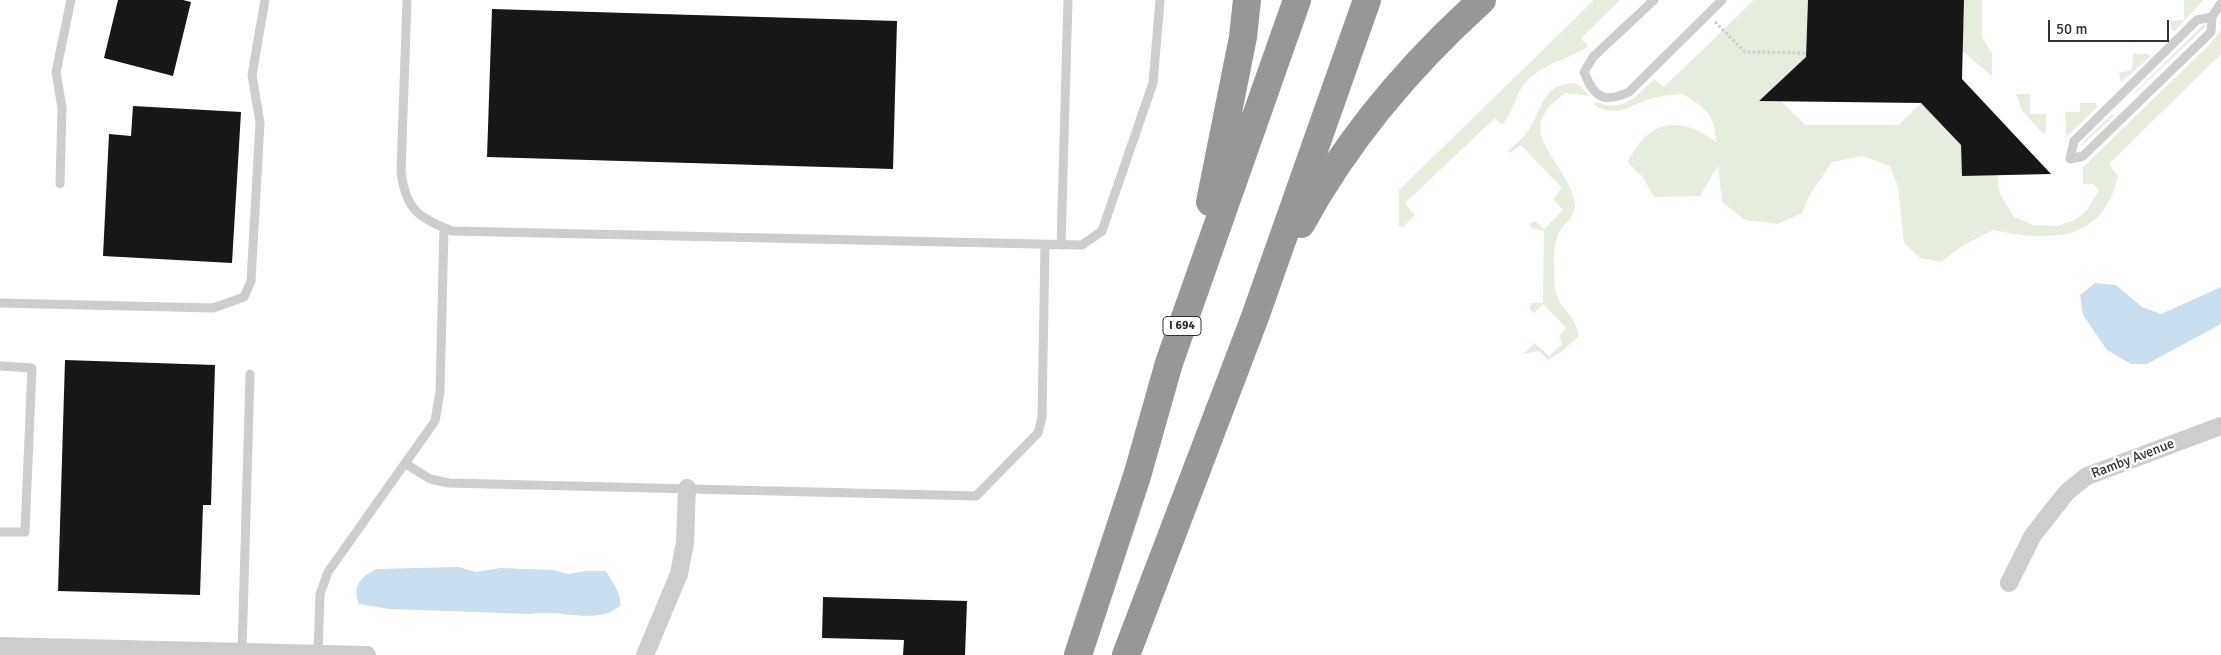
<!DOCTYPE html>
<style>
body{margin:0}
#map{position:relative;width:2221px;height:655px;overflow:hidden;background:#fff;font-family:Signika,sans-serif}
canvas{display:block}
.scale{position:absolute;left:2048px;top:20px;width:121px;height:22px;box-sizing:border-box;border:2px solid #303030;border-top:0;padding-left:6px;font-size:15px;line-height:18px;white-space:nowrap;color:#303030;-webkit-text-stroke:4px #fff;paint-order:stroke}
</style>
<div id="map">
<canvas width="2221" height="655"></canvas>
<div class="scale">50 m</div>
</div>
<script>
const g = document.querySelector('canvas').getContext('2d');
g.lineJoin = 'round';
function fillPath(path, color) {
  g.fillStyle = color;
  g.fill(path, 'evenodd');
}
function stroke(path, color, width, dash) {
  g.strokeStyle = color;
  g.lineWidth = width;
  g.lineCap = dash ? 'butt' : 'round';
  g.setLineDash(dash || []);
  g.stroke(path);
}
function label(font, color, halo, rows, align = 'center') {
  g.font = font + ' Signika,sans-serif';
  g.lineWidth = 5;
  g.setLineDash([]);
  g.textBaseline = 'middle';
  g.strokeStyle = halo;
  g.fillStyle = color;
  for (const [text, x, y, turn = 0] of rows) {
    g.save();
    g.translate(x, y);
    g.rotate((+turn || 0) * Math.PI / 180);
    g.textAlign = isNaN(turn) ? turn : align;
    if (halo) g.strokeText(text, 0, 0);
    g.fillText(text, 0, 0);
    g.restore();
  }
}
const green = new Path2D(`
 M 1594,0 L 1620,0 L 1581,38 L 1588,46 C 1568,60 1544,63 1527,81 C 1515,93 1514,112 1502,125 L 1495,118 L 1405,203 L 1415,215 L 1403,227 L 1399,226 L 1399,190 Z
 M 1754,0 L 1808,0 L 1806,57 L 1759,101 L 1781,101 L 1805,125 L 1899,125 L 1921,103 L 1997,175 L 2000,194 L 2014,217 L 2034,225 L 2057,226 L 2075,220 L 2087,210 L 2099,191 L 2094,184 L 2083,184 L 2083,167 L 2208,46 L 2221,30 L 2221,54 L 2109,164 L 2118,176 C 2103,243 2049,242 1993,230 L 1962,246 L 1941,262 L 1920,258 L 1904,243 L 1898,186 L 1890,166 L 1862,156 L 1832,162 L 1809,196 L 1802,213 L 1778,224 L 1745,220 L 1722,202 L 1718,165 L 1700,196 L 1654,197 L 1643,177 L 1627,162 C 1633,154 1638,143 1645,137 C 1668,116 1695,126 1716,142 C 1715,114 1705,107 1682,94 C 1674,95 1666,95 1658,97 C 1632,102 1621,120 1594,105 L 1596,102 C 1625,113 1635,97 1654,79 L 1664,87 Z
 M 1964,0 L 1982,0 L 1982,37 L 1992,53 L 1992,76 L 1962,51 Z
 M 2184,0 L 2203,0 L 2175,31 L 2172,31 L 2170,21 L 2184,20 Z
 M 2204,24 L 2206,26 L 2133,95 L 2134,93 Z
 M 2133,54 L 2148,54 L 2150,57 L 2121,82 L 2119,73 L 2132,70 Z
 M 1574,83 L 1580,86 L 1590,96 L 1566,93 C 1507,132 1568,159 1575,204 C 1576,216 1564,223 1559,233 C 1554,241 1553,258 1554,267 C 1554,280 1554,294 1561,304 C 1570,318 1577,319 1578,337 L 1561,352 L 1548,360 L 1539,351 L 1523,354 L 1535,343 L 1549,356 L 1562,344 L 1559,336 L 1566,328 L 1543,304 L 1534,313 L 1529,309 L 1531,303 L 1543,303 L 1544,230 L 1532,229 L 1529,224 L 1535,221 L 1544,229 L 1563,210 L 1553,199 L 1562,188 L 1521,145 L 1510,153 L 1508,151 C 1516,144 1524,137 1530,128 C 1543,107 1542,85 1574,83 Z
 M 2016,94 L 2030,94 L 2030,114 L 2046,114 L 2046,131 L 2043,134 L 2022,110 Z
 M 2080,103 L 2096,103 L 2097,107 L 2066,137 L 2065,112 L 2080,112 Z
 M 2112,114 L 2114,116 L 2081,146 L 2081,144 Z`);
const water = new Path2D(`
 M 2095,283 L 2116,285 L 2142,307 L 2161,314 L 2221,287 L 2221,324 L 2147,364 L 2131,364 L 2107,350 L 2083,315 L 2080,295 Z
 M 459,567 L 476,572 L 500,568 L 553,570 L 568,574 L 585,571 L 606,571 C 612,582 622,594 620,606 C 597,626 557,608 531,614 L 389,609 L 359,604 C 352,586 360,577 377,569 Z`);
const building = new Path2D(`
 M 118,0 L 183,0 L 191,2 L 173,76 L 104,58 Z
 M 1808,0 L 1964,0 L 1962,79 L 2051,174 L 1962,176 L 1961,145 L 1921,103 L 1759,101 L 1806,57 Z
 M 492,9 L 897,21 L 893,169 L 487,157 Z
 M 133,106 L 241,112 L 232,263 L 103,256 L 109,134 L 131,136 Z
 M 65,360 L 215,365 L 211,505 L 203,505 L 200,595 L 58,591 Z
 M 823,597 L 967,601 L 965,655 L 903,655 L 904,640 L 822,638 Z`);
const path = new Path2D(`
 M 1715,22 L 1745,52 L 1807,53`);
const service = new Path2D(`
 M 407,0 L 401,172 C 406,210 418,217 452,231 L 1082,245 L 1102,231 L 1153,83 L 1160,0
 M 1654,0 L 1593,57 L 1584,72 C 1594,97 1603,104 1629,92 L 1722,0
 M 2212,17 L 2211,32 L 2083,156 L 2070,159 L 2074,141 L 2197,20 Z
 M 2212,17 L 2221,3
 M 60,184 L 62,108 L 56,72 L 71,0
 M 1061,245 L 1068,0
 M 0,303 L 213,308 L 244,297 L 251,281 L 260,123 L 252,75 L 265,0
 M 0,366 L 32,368 L 25,532 L 0,532
 M 406,464 L 430,479 L 449,483 L 976,496 L 1038,433 L 1042,417 L 1045,245
 M 242,652 L 250,374
 M 318,654 L 320,594 L 328,572 L 435,421 L 440,392 L 444,228`);
const minor = new Path2D(`
 M 2009,583 L 2033,535 L 2067,492 L 2087,476 L 2221,426
 M 0,646 L 367,655
 M 645,655 L 679,574 L 685,543 L 687,488`);
const motorway = new Path2D(`
 M 1210,202 L 1243,37 L 1247,0
 M 1301,224 C 1347,139 1410,65 1482,0
 M 1078,655 L 1137,476 L 1169,363 L 1297,0
 M 1126,655 L 1255,317 L 1367,0`);
const shields = [
 [1182,326,38]
];
const shieldNames = [
 ["I 694",1182,326]
];
const streetNames = [
 ["Ramby Avenue",2133,459,-21]
];
fillPath(green, '#e5eddd');
fillPath(water, '#c9deee');
fillPath(building, '#171717');
stroke(path, '#cdcdcd', 3, [2.5, 2.5]);
stroke(service, '#cdcdcd', 9);
stroke(minor, '#cdcdcd', 18);
stroke(motorway, '#979797', 28);
for (const [x, y, w] of shields) {
  const box = new Path2D();
  box.roundRect(x - w / 2, y - 9.5, w, 19, 4);
  g.fillStyle = '#fff';
  g.fill(box);
  stroke(box, '#303030', 1);
}
label('bold 12px', '#303030', null, shieldNames);
label('14px', '#303030', '#fff', streetNames);
</script>
